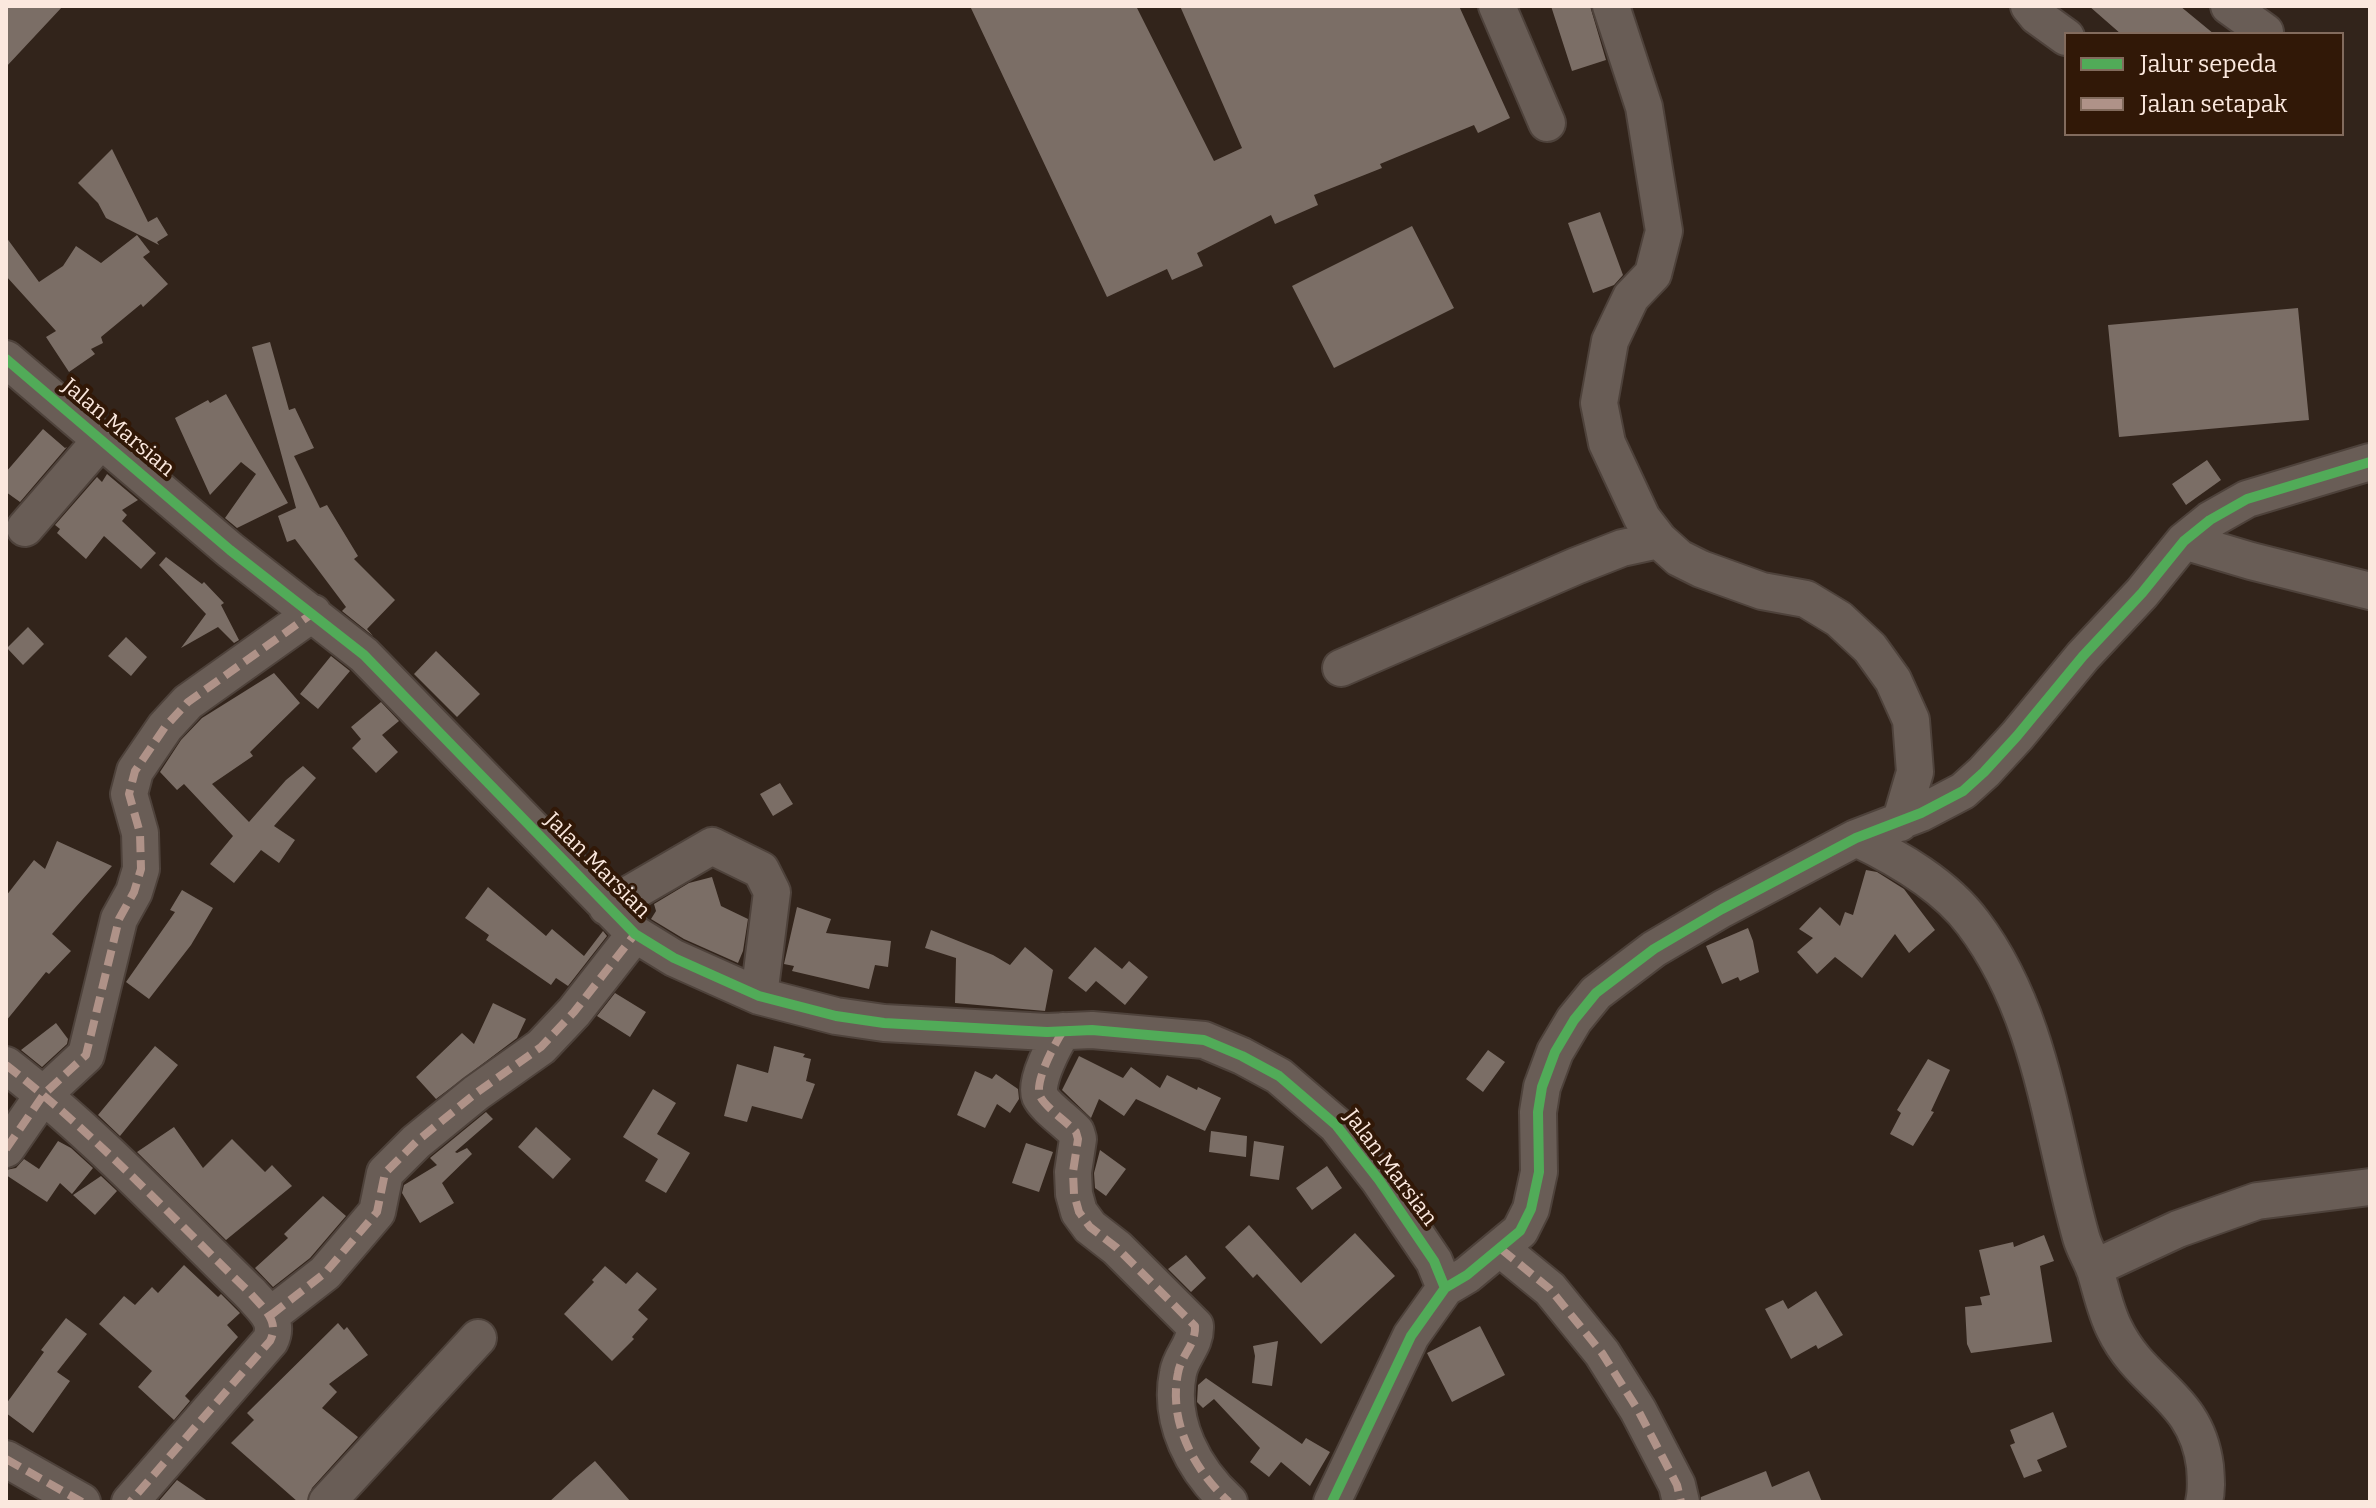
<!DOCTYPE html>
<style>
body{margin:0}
#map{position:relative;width:2376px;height:1508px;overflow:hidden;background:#32241b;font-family:Bitter,serif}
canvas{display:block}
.frame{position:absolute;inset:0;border:8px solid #fbe8de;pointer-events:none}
.legend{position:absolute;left:2064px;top:32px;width:280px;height:104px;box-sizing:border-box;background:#311807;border:2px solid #826b5d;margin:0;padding:10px 14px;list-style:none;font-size:24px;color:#fbe8de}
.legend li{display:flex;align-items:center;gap:16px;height:40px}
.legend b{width:40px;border:2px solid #826b5d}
</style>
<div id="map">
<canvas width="2376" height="1508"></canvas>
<div class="frame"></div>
<ul class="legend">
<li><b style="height:10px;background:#51ab58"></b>Jalur sepeda</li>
<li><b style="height:10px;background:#af9288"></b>Jalan setapak</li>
</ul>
</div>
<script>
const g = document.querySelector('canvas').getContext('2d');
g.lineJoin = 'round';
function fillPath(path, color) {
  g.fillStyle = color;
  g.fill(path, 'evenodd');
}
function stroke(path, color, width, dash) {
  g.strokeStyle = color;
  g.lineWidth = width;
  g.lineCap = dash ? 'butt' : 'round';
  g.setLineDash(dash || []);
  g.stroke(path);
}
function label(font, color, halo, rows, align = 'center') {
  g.font = font + ' Bitter,serif';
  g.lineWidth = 8;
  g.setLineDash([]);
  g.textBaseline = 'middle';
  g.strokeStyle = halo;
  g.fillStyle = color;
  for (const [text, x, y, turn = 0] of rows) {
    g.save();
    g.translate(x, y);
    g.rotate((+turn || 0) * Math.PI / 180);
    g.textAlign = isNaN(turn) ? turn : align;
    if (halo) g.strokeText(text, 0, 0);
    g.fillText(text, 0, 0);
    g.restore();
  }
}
const building = new Path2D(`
 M 6,6 L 63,6 L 6,67 Z
 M 970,6 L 1136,6 L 1214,161 L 1242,148 L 1180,6 L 1459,6 L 1510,118 L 1478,133 L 1474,125 L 1380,164 L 1382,168 L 1314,195 L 1318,205 L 1275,224 L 1271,215 L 1197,253 L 1203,266 L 1172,280 L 1167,269 L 1107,297 Z
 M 1551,6 L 1590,6 L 1606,60 L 1572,71 Z
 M 2089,6 L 2180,6 L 2214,34 L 2121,34 Z
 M 112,149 L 148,222 L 157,217 L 168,235 L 157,242 L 159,245 L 106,218 L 98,203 L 78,183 Z
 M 1600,212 L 1623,275 L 1614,285 L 1593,293 L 1568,223 Z
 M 1412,226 L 1454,308 L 1334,368 L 1292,286 Z
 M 137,235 L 150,252 L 143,257 L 168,284 L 143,307 L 141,304 L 101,337 L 103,343 L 91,349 L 95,354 L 69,372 L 46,337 L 56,331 L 6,276 L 6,237 L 39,282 L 63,266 L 76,246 L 101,263 Z
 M 2298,308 L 2309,420 L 2119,437 L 2108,325 Z
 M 270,342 L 289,410 L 295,408 L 314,448 L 294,456 L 320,508 L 327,505 L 358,556 L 354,559 L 395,600 L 367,629 L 373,636 L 342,611 L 346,607 L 295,539 L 287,542 L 278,516 L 296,508 L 252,347 Z
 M 226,394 L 288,503 L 237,528 L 225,518 L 256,474 L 241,462 L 210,495 L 175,418 L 208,400 L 210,403 Z
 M 43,429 L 65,448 L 67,447 L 20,502 L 6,492 L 6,472 Z
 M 2207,460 L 2221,480 L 2186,505 L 2172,484 Z
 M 107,474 L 138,500 L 122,510 L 127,515 L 122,521 L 156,553 L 141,569 L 104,536 L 86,559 L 57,533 L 60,529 L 55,525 L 97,477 L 102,482 Z
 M 166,557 L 202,584 L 204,582 L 224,603 L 221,605 L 239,640 L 234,643 L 218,627 L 181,648 L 206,614 L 159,565 Z
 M 28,627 L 44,644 L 23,665 L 7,648 Z
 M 126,637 L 147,657 L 131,676 L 108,656 Z
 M 436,651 L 480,694 L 457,717 L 414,674 Z
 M 331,656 L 350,671 L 318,709 L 300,694 Z
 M 274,673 L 300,703 L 250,752 L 253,756 L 212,784 L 249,822 L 286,780 L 303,766 L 316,778 L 274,826 L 295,840 L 279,863 L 261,850 L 234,883 L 210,864 L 233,836 L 184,784 L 177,790 L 160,772 L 181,740 L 202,718 Z
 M 381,702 L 399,721 L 382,735 L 398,752 L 376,773 L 352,748 L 361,739 L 351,727 Z
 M 780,783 L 793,804 L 773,816 L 760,794 Z
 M 57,841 L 112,866 L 52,934 L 71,951 L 49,974 L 46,972 L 6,1021 L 6,896 L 34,860 L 45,869 Z
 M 1866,870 L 1877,872 L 1904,889 L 1935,930 L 1909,953 L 1895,934 L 1862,978 L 1835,957 L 1817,974 L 1797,952 L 1813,938 L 1799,929 L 1820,907 L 1840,926 L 1845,912 L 1853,915 Z
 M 712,877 L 721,906 L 748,919 L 743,951 L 738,963 L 684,939 L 651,919 L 656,911 L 654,904 L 689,883 Z
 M 488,887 L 546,936 L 552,929 L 584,956 L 603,931 L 607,936 L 568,986 L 556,978 L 551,985 L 486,940 L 489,935 L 465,918 Z
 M 182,890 L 213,908 L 191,945 L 149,999 L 126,982 L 175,912 L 170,910 Z
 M 797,907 L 831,919 L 826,933 L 891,941 L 888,967 L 875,965 L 869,989 L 792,971 L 794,966 L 784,964 Z
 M 1748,928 L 1753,941 L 1759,972 L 1740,981 L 1738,977 L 1722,984 L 1706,946 Z
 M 931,930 L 993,955 L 1010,965 L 1025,947 L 1053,970 L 1045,1011 L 955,1003 L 956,958 L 925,948 Z
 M 1095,947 L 1122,969 L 1129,961 L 1148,977 L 1125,1005 L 1096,981 L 1086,992 L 1068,978 Z
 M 615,993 L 646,1012 L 630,1037 L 597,1016 Z
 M 493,1003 L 526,1019 L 517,1038 L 436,1099 L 416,1077 L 462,1033 L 474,1044 Z
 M 56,1023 L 68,1039 L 67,1044 L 42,1067 L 21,1050 Z
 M 155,1046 L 178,1065 L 120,1136 L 98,1115 Z
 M 774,1046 L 805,1054 L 803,1057 L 811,1059 L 806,1081 L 815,1084 L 802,1119 L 752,1106 L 747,1122 L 724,1116 L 737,1064 L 768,1073 Z
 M 1488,1050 L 1505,1062 L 1483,1092 L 1466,1079 Z
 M 1079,1056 L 1123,1078 L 1131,1067 L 1160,1088 L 1167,1075 L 1197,1090 L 1198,1087 L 1221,1098 L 1205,1131 L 1136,1099 L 1124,1116 L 1099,1099 L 1091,1118 L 1062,1090 Z
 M 1928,1059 L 1950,1070 L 1931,1111 L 1934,1112 L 1913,1146 L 1890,1134 L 1901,1113 L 1897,1110 Z
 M 975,1071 L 992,1079 L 996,1074 L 1018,1089 L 1019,1099 L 1010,1113 L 997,1104 L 985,1128 L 957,1115 Z
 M 653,1089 L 676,1103 L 657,1134 L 690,1153 L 666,1193 L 645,1181 L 658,1159 L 623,1137 Z
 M 486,1112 L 493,1119 L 455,1152 L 457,1153 L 467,1148 L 472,1154 L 442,1183 L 454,1203 L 420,1223 L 402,1193 L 404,1185 L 437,1165 L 430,1158 Z
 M 174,1127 L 203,1168 L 232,1139 L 265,1172 L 272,1165 L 292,1186 L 226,1240 L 137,1152 Z
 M 536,1127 L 571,1159 L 553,1179 L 518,1147 Z
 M 1211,1131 L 1247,1136 L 1246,1157 L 1209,1152 Z
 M 58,1141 L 71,1148 L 93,1168 L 72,1194 L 60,1183 L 47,1202 L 6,1175 L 6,1170 L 16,1168 L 24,1159 L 39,1169 Z
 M 1254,1141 L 1284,1146 L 1279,1180 L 1250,1176 Z
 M 1026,1143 L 1053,1152 L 1039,1192 L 1012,1183 Z
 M 1100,1150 L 1126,1169 L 1106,1196 L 1095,1188 L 1094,1173 Z
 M 1327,1166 L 1342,1188 L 1312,1210 L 1296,1188 Z
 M 101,1176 L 117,1191 L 95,1215 L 73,1195 Z
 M 323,1196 L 346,1216 L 310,1258 L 273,1287 L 255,1268 L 288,1238 L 284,1234 Z
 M 1249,1225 L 1301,1283 L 1355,1233 L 1395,1276 L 1321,1344 L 1257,1274 L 1253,1278 L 1225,1247 Z
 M 2044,1235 L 2054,1261 L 2040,1266 L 2052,1342 L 1971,1353 L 1967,1344 L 1965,1307 L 1982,1305 L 1980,1297 L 1990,1295 L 1979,1250 L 2013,1242 L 2014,1247 Z
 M 1186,1255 L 1206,1278 L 1191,1292 L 1168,1269 Z
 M 184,1265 L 218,1297 L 221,1294 L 240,1313 L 227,1325 L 238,1337 L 185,1396 L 190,1401 L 174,1420 L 138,1387 L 152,1371 L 99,1324 L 124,1296 L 135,1305 L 152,1287 L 158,1293 Z
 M 605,1266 L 626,1284 L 637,1272 L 657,1289 L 638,1310 L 648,1319 L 632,1337 L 634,1339 L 612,1361 L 564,1314 L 594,1282 L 592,1280 Z
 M 1816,1291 L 1843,1335 L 1818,1349 L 1816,1345 L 1791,1359 L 1765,1309 L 1783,1300 L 1788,1309 Z
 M 66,1318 L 87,1334 L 57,1372 L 70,1381 L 33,1433 L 6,1413 L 6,1404 L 44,1352 L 41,1350 Z
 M 338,1323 L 344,1330 L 347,1327 L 368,1355 L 329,1384 L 337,1392 L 322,1408 L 358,1437 L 312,1488 L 307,1502 L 298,1502 L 231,1443 L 254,1420 L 247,1413 Z
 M 1480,1326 L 1505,1375 L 1452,1402 L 1427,1353 Z
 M 1278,1341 L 1272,1386 L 1252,1383 L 1255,1356 L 1253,1346 Z
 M 1206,1378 L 1302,1444 L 1306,1438 L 1330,1452 L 1310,1486 L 1281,1462 L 1269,1477 L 1250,1462 L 1260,1448 L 1214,1399 L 1203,1408 L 1197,1402 L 1198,1385 Z
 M 2053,1412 L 2067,1447 L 2037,1460 L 2042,1471 L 2024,1478 L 2010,1445 L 2015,1443 L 2010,1430 Z
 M 595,1461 L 631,1502 L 549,1502 L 574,1479 Z
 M 1766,1471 L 1772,1487 L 1809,1471 L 1822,1502 L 1701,1502 L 1701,1497 Z
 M 177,1480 L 209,1502 L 158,1502 Z`);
const minor = new Path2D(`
 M 1497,6 L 1547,123
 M 1611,6 L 1644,107 L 1664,231 L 1653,274 L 1631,297 L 1610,341 L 1599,403 L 1607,443 L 1642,518 L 1659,540 L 1679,558 L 1701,569 L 1762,591 L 1806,599 L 1839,619 L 1870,648 L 1893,680 L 1911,720 L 1915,772 L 1900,823
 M 2029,6 L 2037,16 L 2066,37
 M 2229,6 L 2265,32
 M 6,359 L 230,550 L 364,655 L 635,934 L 674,958 L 759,996 L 836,1016 L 884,1023 L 1047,1032 L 1092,1030 L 1204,1040 L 1242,1056 L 1279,1076 L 1336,1125 L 1379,1180 L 1434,1261 L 1445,1288
 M 25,528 L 101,440
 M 2184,541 L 2251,561 L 2370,591
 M 1341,668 L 1576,566 L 1622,548 L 1659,540
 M 1856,838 C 1898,858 1945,885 1973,923 C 2042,1014 2051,1131 2081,1237 C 2084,1248 2091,1259 2095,1270 C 2101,1289 2105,1310 2114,1328 C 2142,1387 2196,1395 2205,1466 C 2206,1479 2207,1490 2204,1502
 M 607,907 L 712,846 L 761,870 L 772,892 L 759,996
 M 1063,1031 C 1055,1043 1034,1082 1040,1096 C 1045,1107 1067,1122 1076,1132 L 1078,1139 L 1073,1172 L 1074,1194 L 1079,1212 L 1090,1227 L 1117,1248 L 1195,1326 C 1196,1345 1181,1355 1178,1373 C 1168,1422 1194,1470 1229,1502
 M 6,1065 C 94,1133 171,1216 251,1294 C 264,1309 280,1321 270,1341 L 130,1502
 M 6,1149 L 44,1094 L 86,1055 L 119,919 L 134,892 L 141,869 L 140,833 L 129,794 L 135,771 L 165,727 L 188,702 L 313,613
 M 1501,1249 L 1550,1289 L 1602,1353 L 1638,1410 L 1677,1485 L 1681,1502
 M 2094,1268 L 2178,1229 L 2257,1201 L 2370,1187
 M 271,1315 L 325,1273 L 377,1212 L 385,1173 L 416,1142 L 476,1093 L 541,1047 L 574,1012 L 635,934
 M 6,1459 L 82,1502
 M 327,1502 L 478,1338
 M 1332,1502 L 1411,1336 L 1445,1288 L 1467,1275 L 1520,1231 L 1531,1209 L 1539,1172 L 1538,1112 L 1542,1087 L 1555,1052 L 1574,1020 L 1596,993 L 1654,949 L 1722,909 L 1856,838 L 1921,813 L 1963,791 L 1984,772 L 2017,736 L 2083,656 L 2142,593 L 2184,541 L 2210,520 L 2247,499 L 2370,462`);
const quiet = new Path2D(`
 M 1063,1031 C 1055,1043 1034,1082 1040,1096 C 1045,1107 1067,1122 1076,1132 L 1078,1139 L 1073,1172 L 1074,1194 L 1079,1212 L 1090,1227 L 1117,1248 L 1195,1326 C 1196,1345 1181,1355 1178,1373 C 1168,1422 1194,1470 1229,1502
 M 6,1065 C 94,1133 171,1216 251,1294 C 264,1309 280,1321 270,1341 L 130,1502
 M 6,1149 L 44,1094 L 86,1055 L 119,919 L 134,892 L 141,869 L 140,833 L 129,794 L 135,771 L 165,727 L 188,702 L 313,613
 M 1501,1249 L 1550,1289 L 1602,1353 L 1638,1410 L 1677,1485 L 1681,1502
 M 271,1315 L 325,1273 L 377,1212 L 385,1173 L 416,1142 L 476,1093 L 541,1047 L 574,1012 L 635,934
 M 6,1459 L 82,1502`);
const cycleway = new Path2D(`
 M 6,359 L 230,550 L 364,655 L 635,934 L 674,958 L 759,996 L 836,1016 L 884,1023 L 1047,1032 L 1092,1030 L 1204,1040 L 1242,1056 L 1279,1076 L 1336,1125 L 1379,1180 L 1434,1261 L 1445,1288
 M 1332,1502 L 1411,1336 L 1445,1288 L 1467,1275 L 1520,1231 L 1531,1209 L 1539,1172 L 1538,1112 L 1542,1087 L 1555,1052 L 1574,1020 L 1596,993 L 1654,949 L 1722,909 L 1856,838 L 1921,813 L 1963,791 L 1984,772 L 2017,736 L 2083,656 L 2142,593 L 2184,541 L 2210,520 L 2247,499 L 2370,462`);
const streetNames = [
 ["Jalan Marsian",118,428,40],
 ["Jalan Marsian",597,866,45],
 ["Jalan Marsian",1390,1168,53]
];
fillPath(building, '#7b6e66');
stroke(minor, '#4e423b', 40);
stroke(minor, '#695d56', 36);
stroke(quiet, '#af9288', 8, [16, 8]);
stroke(cycleway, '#51ab58', 10);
label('22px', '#fbe8de', '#311807', streetNames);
</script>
